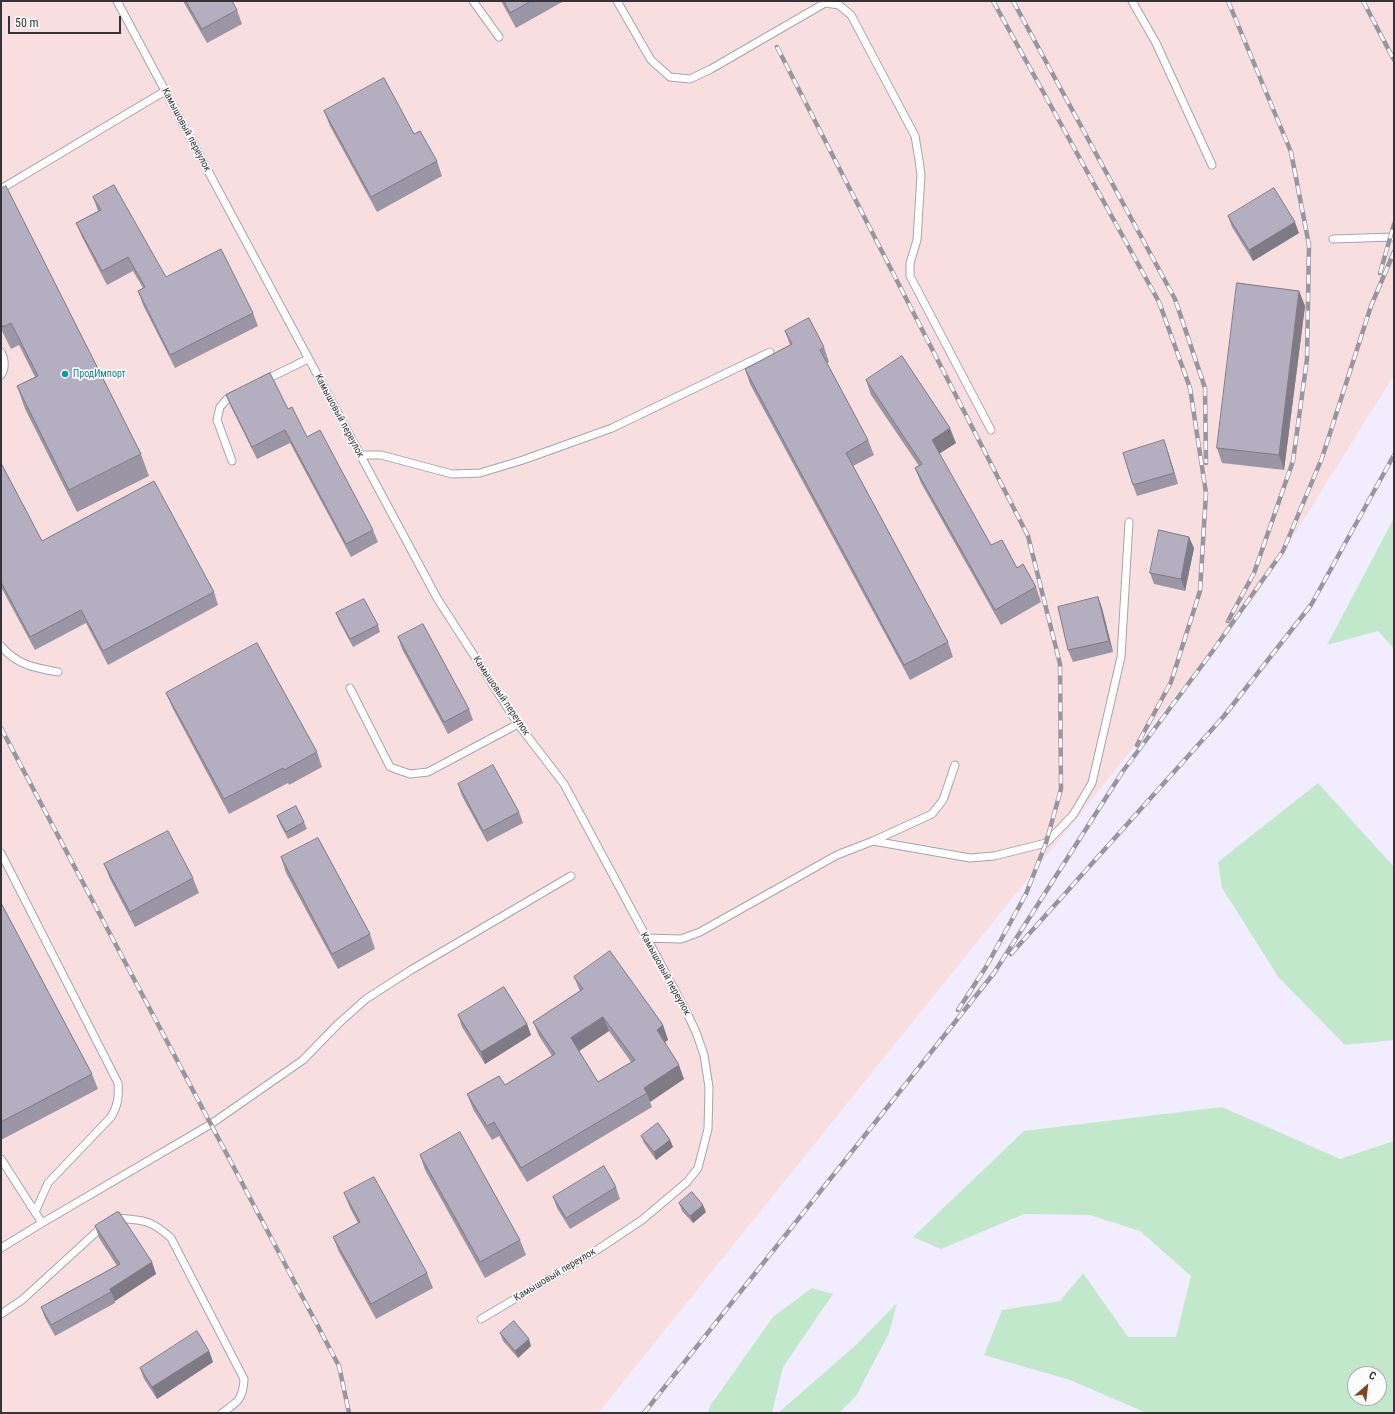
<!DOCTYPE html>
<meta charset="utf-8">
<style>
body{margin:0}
#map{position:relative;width:1395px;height:1414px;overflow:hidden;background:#f1ecfe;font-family:"Roboto Condensed",sans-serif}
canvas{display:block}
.frame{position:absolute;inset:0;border:2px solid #343339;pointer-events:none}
.north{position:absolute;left:1347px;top:1366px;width:40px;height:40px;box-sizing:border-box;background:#fcfcfc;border:1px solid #acacae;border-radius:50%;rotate:28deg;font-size:11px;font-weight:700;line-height:16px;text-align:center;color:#343339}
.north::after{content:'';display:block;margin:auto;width:14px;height:18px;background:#89421f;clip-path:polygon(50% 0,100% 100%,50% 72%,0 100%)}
.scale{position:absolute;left:8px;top:16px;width:113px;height:18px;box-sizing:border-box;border:2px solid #343339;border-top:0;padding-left:5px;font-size:12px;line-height:14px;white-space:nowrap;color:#343339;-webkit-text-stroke:3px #fcfcfc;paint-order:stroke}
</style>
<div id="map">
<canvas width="1395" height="1414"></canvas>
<div class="frame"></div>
<div class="north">С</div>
<div class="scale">50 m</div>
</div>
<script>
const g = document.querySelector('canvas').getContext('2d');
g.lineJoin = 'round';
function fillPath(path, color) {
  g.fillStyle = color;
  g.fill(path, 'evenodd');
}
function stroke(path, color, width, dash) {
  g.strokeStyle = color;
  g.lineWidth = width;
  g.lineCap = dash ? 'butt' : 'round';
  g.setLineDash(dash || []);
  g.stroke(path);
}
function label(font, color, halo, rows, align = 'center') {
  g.font = font + ' "Roboto Condensed",sans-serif';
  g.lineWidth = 3.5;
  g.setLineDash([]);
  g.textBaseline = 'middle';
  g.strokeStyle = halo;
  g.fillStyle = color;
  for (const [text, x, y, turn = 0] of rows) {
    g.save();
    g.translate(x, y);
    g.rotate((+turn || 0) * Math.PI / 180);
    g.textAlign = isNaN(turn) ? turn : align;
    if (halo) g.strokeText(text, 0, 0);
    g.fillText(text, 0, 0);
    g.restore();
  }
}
const industrial = new Path2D(`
 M 1,1 L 1394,1 L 1394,375 L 1257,594 L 598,1413 L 1,1413 Z`);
const green = new Path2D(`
 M 1394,518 L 1394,649 L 1378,631 L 1327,645 Z
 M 1318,783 L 1394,867 L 1394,1040 L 1345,1045 L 1279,978 L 1222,888 L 1218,862 Z
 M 1222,1107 L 1340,1159 L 1394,1141 L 1394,1413 L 1147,1413 L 1070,1380 L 984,1355 L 1002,1310 L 1060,1301 L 1083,1273 L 1128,1337 L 1176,1337 L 1191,1276 L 1140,1231 L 1090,1215 L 1024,1214 L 941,1249 L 913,1237 L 1024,1131 ZM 1355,1374 L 1379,1374 L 1379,1398 L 1355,1398 Z
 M 812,1288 L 833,1294 L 783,1367 L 772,1413 L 708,1413 L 710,1406 L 773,1317 Z
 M 897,1303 L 889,1333 L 856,1396 L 839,1413 L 778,1413 L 856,1345 Z`);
const lane = new Path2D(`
 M 117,1 L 437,598 L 518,724 L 564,784 L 687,1013 L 696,1032 L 704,1055 L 709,1087 L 708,1129 L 698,1168 L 687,1182 L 642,1220 L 597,1250 L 481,1319
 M 473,1 L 499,37
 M 617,1 L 651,60 L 670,77 L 690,79 L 711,69 L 825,3 L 839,5 L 851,15 L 915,136 L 919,160 L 921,175 L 917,240 L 910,263 L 910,276 L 991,430
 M 1132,1 L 1156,43 L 1212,165
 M 1,189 L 165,91
 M 1333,239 L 1394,237
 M 1,352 C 5,360 6,367 1,375
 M 263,381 L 308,359
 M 360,455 L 381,455 L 452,474 L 480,473 L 523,460 L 612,428 L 770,352
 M 232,461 L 217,420 L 220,407 L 227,399 L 236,394
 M 1,646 C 17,665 35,668 58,672
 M 350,688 L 390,767 L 410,774 L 428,772 L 518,724
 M 873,841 L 970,858 L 994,856 L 1046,843 L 1073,815 L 1092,783 L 1121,657 L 1129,522
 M 1,853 L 118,1083 C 119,1096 118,1106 111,1117 L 48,1183 L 35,1212
 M 645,938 L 681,939 L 700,932 L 837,855 L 873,841 L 932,814 L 943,800 L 955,765
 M 1,1159 L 42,1223
 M 114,1219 L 116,1218 C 143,1220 150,1219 171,1238 L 244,1379 C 243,1399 238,1402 222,1413
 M 1,1248 L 42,1223 L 211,1124 L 303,1060 L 338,1024 L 366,999 L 411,970 L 571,876
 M 1,1314 L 22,1300 L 104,1225`);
const rail = new Path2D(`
 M 993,1 L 1159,302 L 1190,388 L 1206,493 L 1200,591 L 1171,682 L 1137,745
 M 1013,1 L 1175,299 L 1205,388 L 1206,463
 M 1228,1 L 1291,152 L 1309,245 L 1307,359 L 1293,461 L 1254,573 L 1228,621
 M 1363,1 L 1394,60
 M 777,47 L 1028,536 L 1060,664 L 1061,789 L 1046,843 L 1026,894 L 986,967 L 958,1010
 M 1380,273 L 1394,224
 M 1,728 L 339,1366 L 349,1413
 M 1011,954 L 1224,716 L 1311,605 L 1394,455
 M 644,1413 L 994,973 L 1123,771 L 1212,652 L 1283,551 L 1322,458 L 1371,306 L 1394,252`);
const wall = new Path2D(`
 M 183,1 L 232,1 L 237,10 L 242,24 L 207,43 Z
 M 501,1 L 564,1 L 516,28 Z
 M 324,111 L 414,134 L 437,161 L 442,176 L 377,212 L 330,126 Z
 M 1,189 L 141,454 L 149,476 L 77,512 L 25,409 L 17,386 L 35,377 L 19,345 L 11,349 L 1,329 Z
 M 93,197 L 166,277 L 253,313 L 258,326 L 175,368 L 143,305 L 138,291 L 143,288 L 133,271 L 107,285 L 82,237 L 76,223 L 98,211 Z
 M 1228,216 L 1299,233 L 1253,261 L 1232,227 Z
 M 1299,291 L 1305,306 L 1284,470 L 1222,463 L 1217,448 Z
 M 785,331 L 824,347 L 829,362 L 827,363 L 868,440 L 874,455 L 853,466 L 948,642 L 953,657 L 910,680 L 750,384 L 745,369 L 790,345 Z
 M 866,380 L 956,443 L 939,454 L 991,545 L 1017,568 L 1036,587 L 1041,602 L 1001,625 L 921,483 L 915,468 L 919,466 L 871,395 Z
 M 226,395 L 288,409 L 307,437 L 373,530 L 378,542 L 351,557 L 290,443 L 257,459 L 231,407 Z
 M 1168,452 L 1178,484 L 1137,496 L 1133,485 Z
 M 1,463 L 42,541 L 214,592 L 218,605 L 108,665 L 86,623 L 35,650 L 1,587 Z
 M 1194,548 L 1185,591 L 1154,584 L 1150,573 Z
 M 1098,597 L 1102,608 L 1113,652 L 1073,662 L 1068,650 Z
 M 336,613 L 378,625 L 380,632 L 353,647 L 339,621 Z
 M 398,637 L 469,709 L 473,720 L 448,734 L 402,649 Z
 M 166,693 L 317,752 L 322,767 L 289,785 L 288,783 L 229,814 L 172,707 Z
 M 458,784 L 519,812 L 523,823 L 487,842 L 462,796 Z
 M 277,816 L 304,822 L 307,829 L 288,839 L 280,824 Z
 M 281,857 L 370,934 L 375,949 L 338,969 L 286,873 Z
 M 104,864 L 193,878 L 199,893 L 135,927 L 110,879 Z
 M 1,903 L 92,1074 L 98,1089 L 1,1140 Z
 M 574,977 L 663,1025 L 668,1040 L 665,1042 L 684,1079 L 650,1102 L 652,1107 L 527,1182 L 499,1136 L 492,1140 L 473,1109 L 467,1094 L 505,1085 L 552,1056 L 539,1036 L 533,1022 L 580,991 ZM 609,1031 L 631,1062 L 598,1082 L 579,1051 Z
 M 458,1015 L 527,1024 L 531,1035 L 485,1064 L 462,1027 Z
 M 641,1136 L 670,1140 L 673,1147 L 656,1160 L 644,1143 Z
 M 420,1155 L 520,1240 L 526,1255 L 485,1278 L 425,1170 Z
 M 616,1187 L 620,1199 L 570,1229 L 557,1208 L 553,1197 Z
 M 344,1193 L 427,1273 L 433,1288 L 376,1319 L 339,1252 L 333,1237 L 358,1223 L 350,1208 Z
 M 679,1203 L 706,1212 L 693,1223 L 682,1211 Z
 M 95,1226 L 152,1262 L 156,1274 L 115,1301 L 115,1303 L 55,1336 L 45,1318 L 41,1307 L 117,1266 L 99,1238 Z
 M 500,1333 L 531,1346 L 518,1358 L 503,1341 Z
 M 209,1351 L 213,1362 L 157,1399 L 144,1379 L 140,1368 Z`);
const shadedWall = new Path2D(`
 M 1295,222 L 1299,233 L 1253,261 L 1249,250 Z
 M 1299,291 L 1305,306 L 1284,470 L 1279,455 Z
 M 950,428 L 956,443 L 937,455 L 932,440 Z
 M 1164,440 L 1168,452 L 1178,484 L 1174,473 Z
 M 1189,537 L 1194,548 L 1185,591 L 1181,579 Z
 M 1098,597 L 1102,608 L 1113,652 L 1109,641 Z
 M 603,1017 L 609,1031 L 576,1053 L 571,1038 Z
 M 527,1024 L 531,1035 L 485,1064 L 481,1052 Z
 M 663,1025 L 668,1040 L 662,1044 L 657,1030 Z
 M 679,1065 L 684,1079 L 650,1102 L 647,1093 L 644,1088 Z
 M 670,1140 L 673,1147 L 656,1160 L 654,1152 Z
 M 703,1205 L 706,1212 L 693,1223 L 690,1216 Z
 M 152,1262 L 156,1274 L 115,1301 L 110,1289 Z
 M 529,1339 L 531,1346 L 518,1358 L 515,1351 Z
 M 209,1351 L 213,1362 L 157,1399 L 152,1387 Z`);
const building = new Path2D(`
 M 186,1 L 232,1 L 237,10 L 202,29 Z
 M 504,1 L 531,1 L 510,13 Z
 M 384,78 L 414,134 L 420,131 L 437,161 L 371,197 L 324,111 Z
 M 114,185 L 166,277 L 221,249 L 253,313 L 170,355 L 138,291 L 145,287 L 128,257 L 102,271 L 76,223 L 101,210 L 93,197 Z
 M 6,186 L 141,454 L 69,490 L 17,386 L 38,376 L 11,323 L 3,327 L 1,323 L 1,189 Z
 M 1274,188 L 1295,222 L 1249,250 L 1228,216 Z
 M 1237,283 L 1299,291 L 1279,455 L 1217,448 Z
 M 809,318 L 824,347 L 820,350 L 868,440 L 846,453 L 948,642 L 904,665 L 745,369 L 792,344 L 785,331 Z
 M 902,356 L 950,428 L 932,440 L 991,545 L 1002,540 L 1017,568 L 1023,564 L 1036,587 L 995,610 L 915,468 L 922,464 L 866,380 Z
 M 270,373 L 288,409 L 292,407 L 307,437 L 320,430 L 373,530 L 346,544 L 285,430 L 252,447 L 226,395 Z
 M 1164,440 L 1174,473 L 1133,485 L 1123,453 Z
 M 1,463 L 42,541 L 154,481 L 214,592 L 103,651 L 81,610 L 30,637 L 1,582 Z
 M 1159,530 L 1189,537 L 1181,579 L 1150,573 Z
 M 1098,597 L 1109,641 L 1068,650 L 1058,607 Z
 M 364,599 L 378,625 L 350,639 L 336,613 Z
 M 423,624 L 469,709 L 444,722 L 398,637 Z
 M 257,643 L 317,752 L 284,770 L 283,768 L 224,799 L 166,693 Z
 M 493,765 L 519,812 L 483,831 L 458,784 Z
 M 296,806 L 304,822 L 286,832 L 277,816 Z
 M 168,831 L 193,878 L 130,912 L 104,864 Z
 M 318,838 L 370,934 L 332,954 L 281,857 Z
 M 1,903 L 92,1074 L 1,1122 Z
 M 610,951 L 663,1025 L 657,1030 L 679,1065 L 644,1088 L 647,1093 L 521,1168 L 494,1122 L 487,1126 L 467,1094 L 499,1076 L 505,1085 L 555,1054 L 533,1022 L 583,989 L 574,977 ZM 603,1017 L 635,1060 L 598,1082 L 571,1038 Z
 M 504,987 L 527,1024 L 481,1052 L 458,1015 Z
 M 658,1123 L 670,1140 L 654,1152 L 641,1136 Z
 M 460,1132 L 520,1240 L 480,1262 L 420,1155 Z
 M 604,1166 L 616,1187 L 566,1218 L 553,1197 Z
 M 374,1177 L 427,1273 L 371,1304 L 333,1237 L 360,1222 L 344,1193 Z
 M 692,1192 L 703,1205 L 690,1216 L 679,1203 Z
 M 117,1212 L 119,1212 L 152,1262 L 110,1289 L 111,1292 L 51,1325 L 41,1307 L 120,1264 L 95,1226 Z
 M 514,1321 L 529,1339 L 515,1351 L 500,1333 Z
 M 197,1331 L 209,1351 L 152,1387 L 140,1368 Z`);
const markers = [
 [65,374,4,"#0f9aa8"]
];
const streetNames = [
 ["Камышовый переулок",186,130,62],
 ["Камышовый переулок",339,416,62],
 ["Камышовый переулок",501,696,56],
 ["Камышовый переулок",665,974,61],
 ["Камышовый переулок",555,1275,-31]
];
const cultureNames = [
 ["ПродИмпорт",73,374]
];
fillPath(industrial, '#f9dedf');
fillPath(green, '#c2e8cc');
stroke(lane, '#a6a2b2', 9);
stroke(lane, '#fff', 7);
stroke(rail, '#9895a2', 4.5);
stroke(rail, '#fcfcfc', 3, [9]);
fillPath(wall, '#9b96a5');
fillPath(shadedWall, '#7e7a86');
fillPath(building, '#b4afc0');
stroke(building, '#7e7a86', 1);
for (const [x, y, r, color] of markers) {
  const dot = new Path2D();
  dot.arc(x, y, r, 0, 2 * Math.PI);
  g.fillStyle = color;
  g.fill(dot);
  stroke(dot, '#fcfcfc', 1.5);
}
label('10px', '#343339', '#fcfcfc', streetNames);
label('10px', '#0d838f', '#fcfcfc', cultureNames, 'left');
</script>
